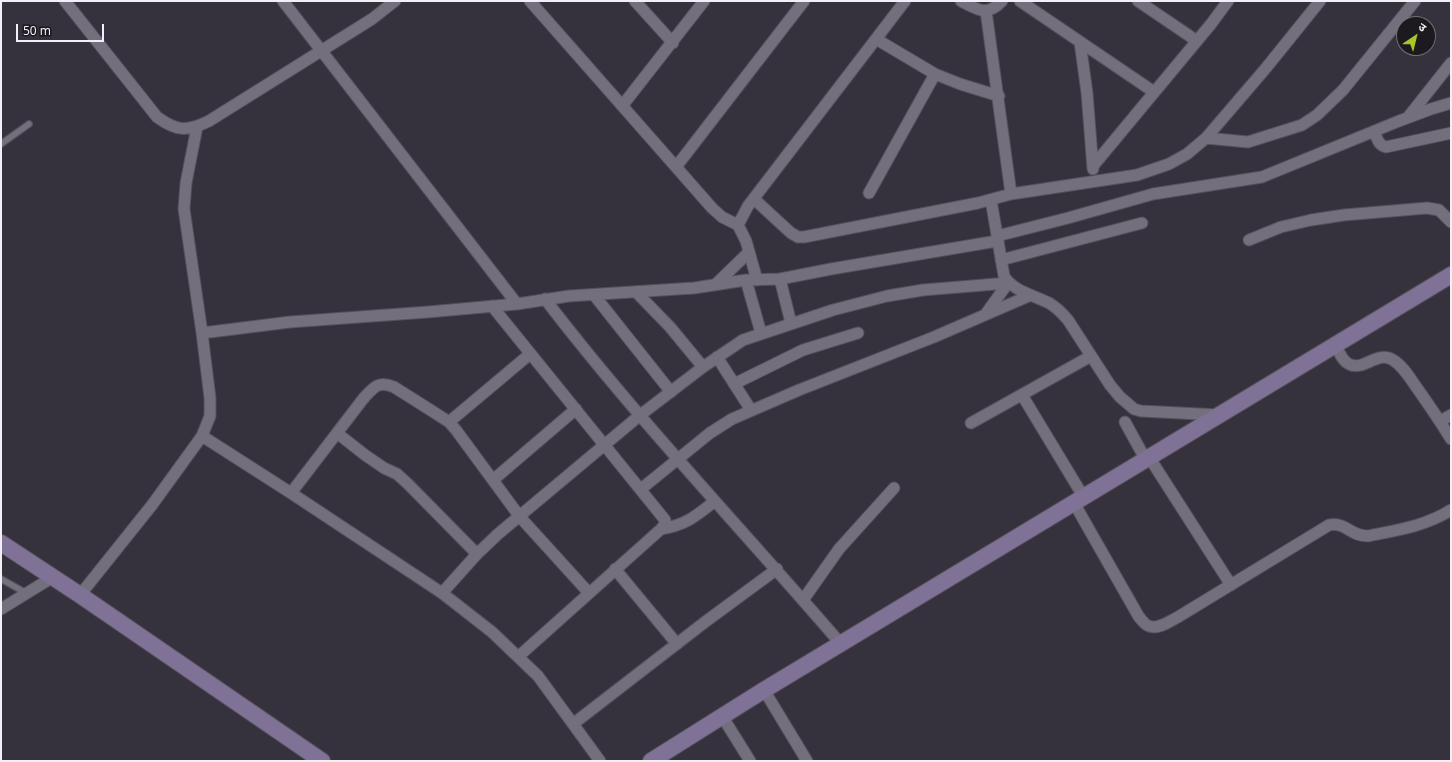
<!DOCTYPE html>
<meta charset="utf-8">
<style>
body{margin:0}
#map{position:relative;width:1452px;height:762px;overflow:hidden;background:#35313d;font-family:"Noto Sans","Noto Sans Devanagari",sans-serif}
canvas{display:block}
.frame{position:absolute;inset:0;border:2px solid #f2eff7;pointer-events:none}
.north{position:absolute;left:1396px;top:16px;width:40px;height:40px;box-sizing:border-box;background:#1c1a1f;border:1px solid #726f75;border-radius:50%;rotate:35deg;font-size:11px;font-weight:700;line-height:16px;text-align:center;color:#f2eff7}
.north::after{content:'';display:block;margin:auto;width:14px;height:18px;background:#a5c823;clip-path:polygon(50% 0,100% 100%,50% 72%,0 100%)}
.scale{position:absolute;left:16px;top:24px;width:88px;height:18px;box-sizing:border-box;border:2px solid #f2eff7;border-top:0;padding-left:5px;font-size:12px;line-height:14px;white-space:nowrap;color:#f2eff7;-webkit-text-stroke:3px #1c1a1f;paint-order:stroke}
</style>
<div id="map">
<canvas width="1452" height="762"></canvas>
<div class="frame"></div>
<div class="north">उ</div>
<div class="scale">50 m</div>
</div>
<script>
const g = document.querySelector('canvas').getContext('2d');
g.lineJoin = 'round';
function stroke(path, color, width, dash) {
  g.strokeStyle = color;
  g.lineWidth = width;
  g.lineCap = dash ? 'butt' : 'round';
  g.setLineDash(dash || []);
  g.stroke(path);
}
const lane = new Path2D(`
 M 1,144 L 29,124
 M 1,579 L 26,593`);
const street = new Path2D(`
 M 65,1 L 157,117 C 176,131 187,132 209,121 L 372,19 L 395,1
 M 283,1 L 517,304
 M 530,1 L 676,167 L 804,1
 M 635,1 L 673,43
 M 961,1 C 978,10 987,17 1002,1
 M 1020,1 L 1154,92
 M 1138,1 L 1197,41
 M 986,11 L 1011,194
 M 876,39 L 935,74 L 960,84 L 999,96
 M 1080,42 L 1087,93 L 1093,169
 M 622,106 L 704,1
 M 1409,116 L 1451,63
 M 1374,131 C 1377,138 1378,145 1386,147 L 1451,133
 M 1206,138 L 1266,68 L 1320,1
 M 1093,166 L 1211,24 L 1228,1
 M 676,167 L 712,208 L 722,217 L 738,225 L 746,241 L 757,280
 M 869,193 L 935,74
 M 754,199 L 791,233 L 798,237 L 804,237 L 978,203 L 1011,194 L 1137,175 L 1169,164 L 1187,154 L 1206,138 L 1248,142 L 1302,125 L 1317,115 L 1343,90 L 1415,1
 M 991,200 L 1004,276 C 1013,291 1033,295 1049,303 C 1056,307 1062,313 1068,320 L 1110,385 L 1120,397 L 1134,409 L 1141,411 L 1219,415
 M 738,225 L 748,206 L 905,1
 M 997,236 L 1068,218 L 1153,194 L 1262,177 L 1399,121 L 1431,109 L 1451,103
 M 1249,240 L 1281,227 L 1311,220 L 1344,215 L 1427,208 L 1439,210 L 1451,222
 M 1001,260 L 1142,223
 M 780,279 L 791,323
 M 746,280 L 761,333
 M 715,285 L 748,253
 M 636,292 L 670,327 L 703,367
 M 594,295 L 671,392
 M 545,299 C 637,419 742,529 841,644
 M 492,306 L 665,520 L 665,524 L 661,529 L 519,656
 M 985,315 L 1008,283
 M 202,333 L 290,322 L 428,312 L 517,304 L 569,296 L 694,288 L 746,280 L 780,279 L 831,269 L 997,241
 M 1335,345 C 1339,351 1342,361 1349,364 C 1363,372 1377,350 1393,360 C 1403,366 1410,378 1417,388 C 1429,405 1440,421 1451,439
 M 717,357 L 751,410
 M 734,384 L 803,350 L 858,333
 M 1022,395 L 1083,496
 M 1440,421 L 1451,415
 M 449,422 L 530,354
 M 1125,422 L 1142,453 L 1149,457 L 1231,585
 M 971,423 L 1091,356
 M 337,433 L 365,455 L 384,468 L 397,474 L 408,484 L 477,554
 M 202,436 L 291,493 L 442,593 L 492,632 L 538,676 L 600,761
 M 493,480 L 576,409
 M 641,489 L 710,433 L 732,419 L 799,390 L 934,337 L 1031,295
 M 291,493 L 363,399 C 373,388 378,380 394,387 L 432,411 L 449,422 L 456,430 L 520,517 L 589,593
 M 1074,503 L 1139,617 C 1142,620 1145,625 1149,626 C 1158,630 1170,621 1178,617 L 1329,525 C 1347,522 1349,536 1368,536 C 1397,530 1426,526 1451,510
 M 661,529 C 686,525 696,516 715,501
 M 615,569 L 677,644
 M 442,593 L 477,554 L 498,534 L 639,416 L 703,367 L 743,340 L 833,310 L 887,296 L 923,290 L 1008,283
 M 80,595 L 152,505 L 202,436 L 210,416 L 210,398 L 202,333 L 184,209 L 186,183 L 197,127
 M 803,600 L 839,549 L 894,488
 M 1,609 L 53,577
 M 764,690 L 807,761
 M 722,716 L 750,761
 M 573,724 L 705,622 L 777,569`);
const secondary = new Path2D(`
 M 1,543 L 80,595 L 322,761
 M 651,761 L 764,690 L 1451,275`);
stroke(lane, '#54515a', 8);
stroke(street, '#54515a', 13);
stroke(secondary, '#54515a', 18);
stroke(lane, '#746f7c', 5.5);
stroke(street, '#746f7c', 11);
stroke(secondary, '#807196', 16);
</script>
